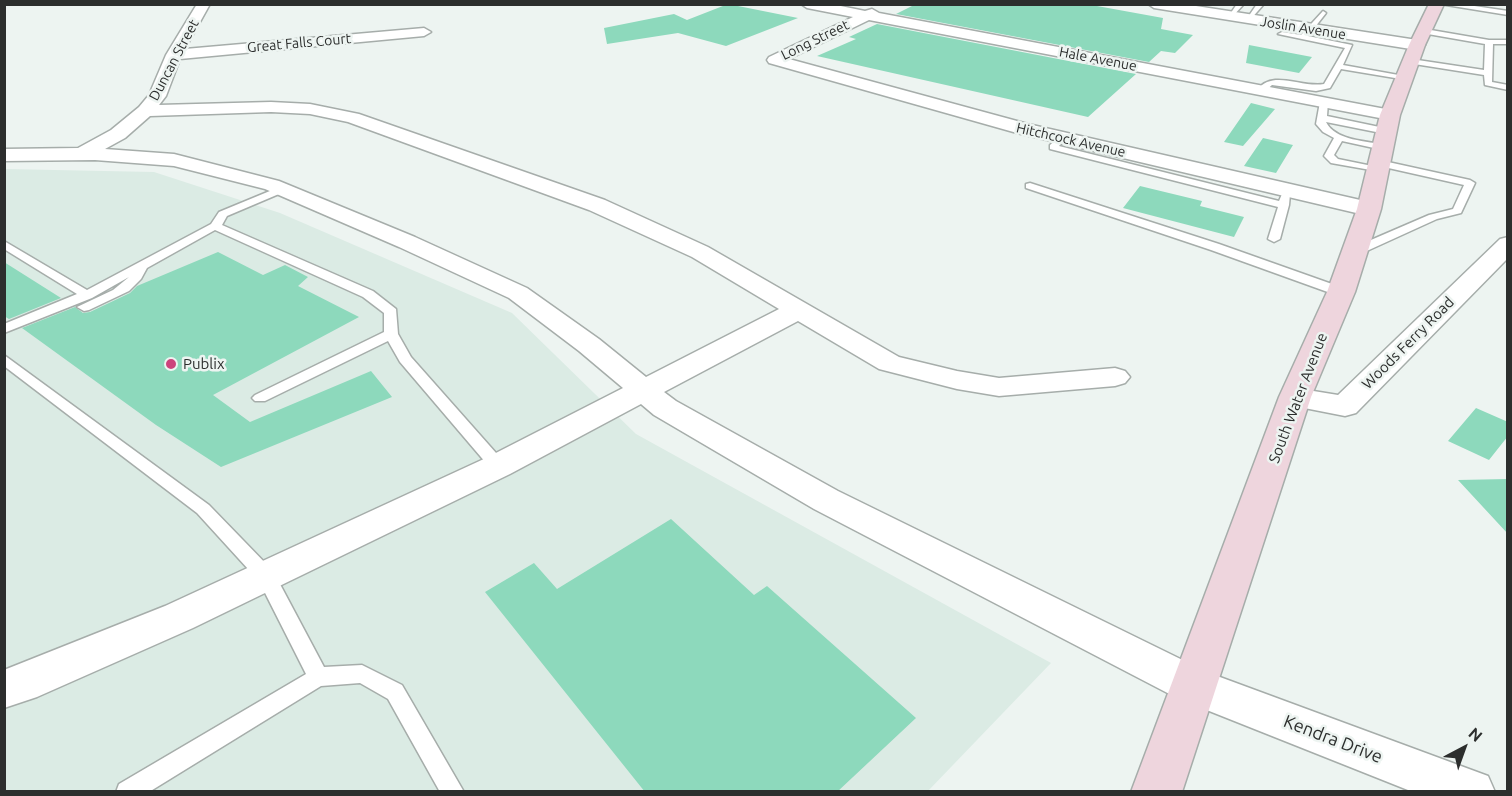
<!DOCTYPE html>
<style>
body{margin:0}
#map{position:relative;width:1512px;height:796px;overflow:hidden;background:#edf4f1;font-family:Ubuntu,sans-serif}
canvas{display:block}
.frame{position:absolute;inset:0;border:6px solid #2c2e2d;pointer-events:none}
.north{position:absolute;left:1434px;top:718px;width:60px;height:60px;-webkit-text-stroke:4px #edf4f1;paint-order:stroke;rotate:41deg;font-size:16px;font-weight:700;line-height:24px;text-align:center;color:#2c2e2d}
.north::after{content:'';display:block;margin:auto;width:21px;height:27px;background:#2c2e2d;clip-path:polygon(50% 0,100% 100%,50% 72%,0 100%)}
</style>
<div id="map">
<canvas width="1512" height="796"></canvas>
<div class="frame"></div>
<div class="north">N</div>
</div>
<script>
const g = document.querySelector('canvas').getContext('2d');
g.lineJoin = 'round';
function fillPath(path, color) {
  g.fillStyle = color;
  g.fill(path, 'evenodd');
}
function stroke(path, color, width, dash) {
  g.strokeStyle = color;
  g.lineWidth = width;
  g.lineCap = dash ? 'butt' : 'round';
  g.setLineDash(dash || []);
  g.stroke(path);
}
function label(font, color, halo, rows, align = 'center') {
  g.font = font + ' Ubuntu,sans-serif';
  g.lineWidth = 5;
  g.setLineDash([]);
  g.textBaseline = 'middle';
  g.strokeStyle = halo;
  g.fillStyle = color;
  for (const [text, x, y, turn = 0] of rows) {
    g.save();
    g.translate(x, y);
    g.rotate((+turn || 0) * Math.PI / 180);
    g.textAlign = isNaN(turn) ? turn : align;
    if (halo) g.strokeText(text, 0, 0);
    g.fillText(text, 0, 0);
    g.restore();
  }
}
const built = new Path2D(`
 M 5,169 L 154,172 L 280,213 L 512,313 L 636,434 L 1051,663 L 928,791 L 5,792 Z`);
const building = new Path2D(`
 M 728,4 L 798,18 L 726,46 L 678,33 L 607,44 L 604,28 L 674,14 L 687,20 Z
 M 916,4 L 1086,4 L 1163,18 L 1161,29 L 1193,35 L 1175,53 L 1161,51 L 1149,62 L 896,14 Z
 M 877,24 L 1136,74 L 1088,117 L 817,56 L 856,39 L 849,37 Z
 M 1249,45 L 1312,57 L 1299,73 L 1246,63 Z
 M 1251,103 L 1275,109 L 1243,146 L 1224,142 Z
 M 1263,138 L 1293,145 L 1276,173 L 1244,166 Z
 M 1140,186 L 1202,201 L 1200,206 L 1244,217 L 1234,237 L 1123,208 Z
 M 218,252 L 263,275 L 285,265 L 308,277 L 298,286 L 359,317 L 213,395 L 250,422 L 371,371 L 392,397 L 221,467 L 156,425 L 22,328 L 75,307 L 83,313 L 90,312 L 130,293 L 137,286 Z
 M 4,262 L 61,298 L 9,319 L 4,316 Z
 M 1476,408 L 1508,422 L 1508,436 L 1489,460 L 1448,441 Z
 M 1508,479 L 1508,534 L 1458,480 Z
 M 671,519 L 754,595 L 767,586 L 916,718 L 837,792 L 645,792 L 485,592 L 534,563 L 557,589 Z`);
const service = new Path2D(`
 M 1237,4 L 1244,4 L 1232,17 L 1228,17 Z
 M 1257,4 L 1264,4 L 1250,20 L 1246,20 Z
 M 1440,4 L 1461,4 L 1508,11 L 1508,15 Z
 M 1323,11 L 1326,13 L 1308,36 L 1352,45 L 1343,65 L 1404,76 L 1407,76 L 1407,80 L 1341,69 L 1330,88 L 1316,91 L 1272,85 L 1264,92 L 1258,92 L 1257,90 C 1273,69 1301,88 1324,84 L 1345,48 L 1278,34 L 1282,32 L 1301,35 Z
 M 1425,29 L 1489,40 L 1508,40 L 1508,44 L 1493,44 L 1492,82 L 1508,85 L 1508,90 L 1485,85 L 1484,75 L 1408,63 L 1408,59 L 1411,59 L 1484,70 L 1485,44 L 1422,33 Z
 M 1324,99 L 1328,102 L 1327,116 L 1389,129 L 1391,131 L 1386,134 L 1326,122 C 1335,141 1368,141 1386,145 L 1386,149 L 1383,150 L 1342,141 L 1334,155 L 1338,159 L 1382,168 L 1382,172 L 1331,163 L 1324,156 L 1334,138 L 1323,132 L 1316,124 L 1320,102 Z
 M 1061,135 L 1066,138 L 1059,146 L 1279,201 L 1282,194 L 1290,194 L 1289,205 L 1280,239 L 1274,242 L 1268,239 L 1278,207 L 1050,149 L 1050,145 Z
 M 1379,160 L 1470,180 L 1475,183 L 1461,213 L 1437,219 L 1358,255 L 1350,255 L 1350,249 L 1429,215 L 1453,209 L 1464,185 L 1375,165 L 1374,163 Z
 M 1030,183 L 1219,244 L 1346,289 L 1347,292 L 1341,296 L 1336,295 L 1211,250 L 1026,188 L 1026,184 Z
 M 282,186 L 287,189 L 286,191 L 227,216 L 222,225 L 373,291 L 396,309 L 398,334 L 411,357 L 504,462 L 506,466 L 504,470 L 492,470 L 400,362 L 388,341 L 265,401 L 255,401 L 252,398 L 255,395 L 384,332 L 384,313 L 363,297 L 215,230 L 147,268 L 141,279 L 129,291 L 89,310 L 84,311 L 77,307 L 113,290 L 129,277 L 92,298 L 4,333 L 4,324 L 77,294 L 4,249 L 4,241 L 87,290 L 211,224 L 219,212 Z
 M 4,355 L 209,505 L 273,571 L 324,667 L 362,665 L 402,685 L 464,792 L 440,792 L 388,699 L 360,683 L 321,686 L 149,792 L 116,792 L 119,784 L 306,674 L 259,581 L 197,513 L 4,366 Z`);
const minor = new Path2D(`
 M 197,4 L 210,4 L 185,49 L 424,28 L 431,32 L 424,36 L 180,59 L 166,96 L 159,105 L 271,102 L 310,104 L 359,114 L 605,200 L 708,247 L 899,357 L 957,371 L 999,378 L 1115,368 L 1125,371 L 1130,377 L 1125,383 L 1115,386 L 999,396 L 957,389 L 879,369 L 798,321 L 664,392 L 676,401 L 838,491 L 1209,673 L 1488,776 L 1495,792 L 1413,792 L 1179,699 L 814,509 L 654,415 L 641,404 L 510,474 L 193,628 L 37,697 L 4,708 L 4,670 L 165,606 L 486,458 L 623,388 L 579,351 L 509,298 L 399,247 L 265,189 L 174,166 L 95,160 L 4,161 L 4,149 L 78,148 L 111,130 L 139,107 L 149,95 L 166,55 ZM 271,112 L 310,114 L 348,122 L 589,210 L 692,257 L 779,309 L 646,377 L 599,339 L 527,288 L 415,237 L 279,181 L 174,154 L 105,149 L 125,138 L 150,116 Z
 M 801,4 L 831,4 L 865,11 L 872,9 L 879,13 L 1396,111 L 1399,115 L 1396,119 L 1390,120 L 869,20 L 789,59 L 1028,124 L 1369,202 L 1377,204 L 1380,209 L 1377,214 L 1369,216 L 1017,133 L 769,63 L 767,60 L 769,57 L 853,17 L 807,8 Z
 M 1148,4 L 1183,4 L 1417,40 L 1425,45 L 1417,50 L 1154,8 Z
 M 1508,237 L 1508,258 L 1356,413 L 1345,416 L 1284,404 L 1280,397 L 1284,390 L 1295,388 L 1338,395 L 1500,239 Z`);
const secondary = new Path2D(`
 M 1429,4 L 1444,4 L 1425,45 L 1400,115 L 1381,209 L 1355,292 L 1311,397 L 1182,792 L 1131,792 L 1279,397 L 1327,292 L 1357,209 L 1380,115 L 1409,45 Z`);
const markers = [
 [171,364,6,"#cc437c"]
];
const farStreetnames = [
 ["Joslin Avenue",1303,28,9],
 ["Long Street",815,40,-26],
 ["Great Falls Court",299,43,-5],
 ["Hale Avenue",1098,59,11],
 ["Duncan Street",174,60,-62],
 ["Hitchcock Avenue",1071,140,13]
];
const streetNames = [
 ["Woods Ferry Road",1408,343,-45],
 ["South Water Avenue",1298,398,-69]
];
const poiNames = [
 ["Publix",183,364]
];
const nearStreetnames = [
 ["Kendra Drive",1333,739,21]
];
fillPath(built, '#dbebe4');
fillPath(building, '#8dd9bc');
stroke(service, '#a6adaa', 3);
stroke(minor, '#a6adaa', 3);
stroke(secondary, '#a6adaa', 3);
fillPath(service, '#fff');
fillPath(minor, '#fff');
fillPath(secondary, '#eed5dd');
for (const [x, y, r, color] of markers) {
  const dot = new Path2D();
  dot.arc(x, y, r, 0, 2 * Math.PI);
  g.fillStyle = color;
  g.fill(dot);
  stroke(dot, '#edf4f1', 2);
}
label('14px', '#2c2e2d', '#edf4f1', farStreetnames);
label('15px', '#2c2e2d', '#edf4f1', streetNames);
label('15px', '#2c2e2d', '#edf4f1', poiNames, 'left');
label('18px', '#2c2e2d', '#edf4f1', nearStreetnames);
</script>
